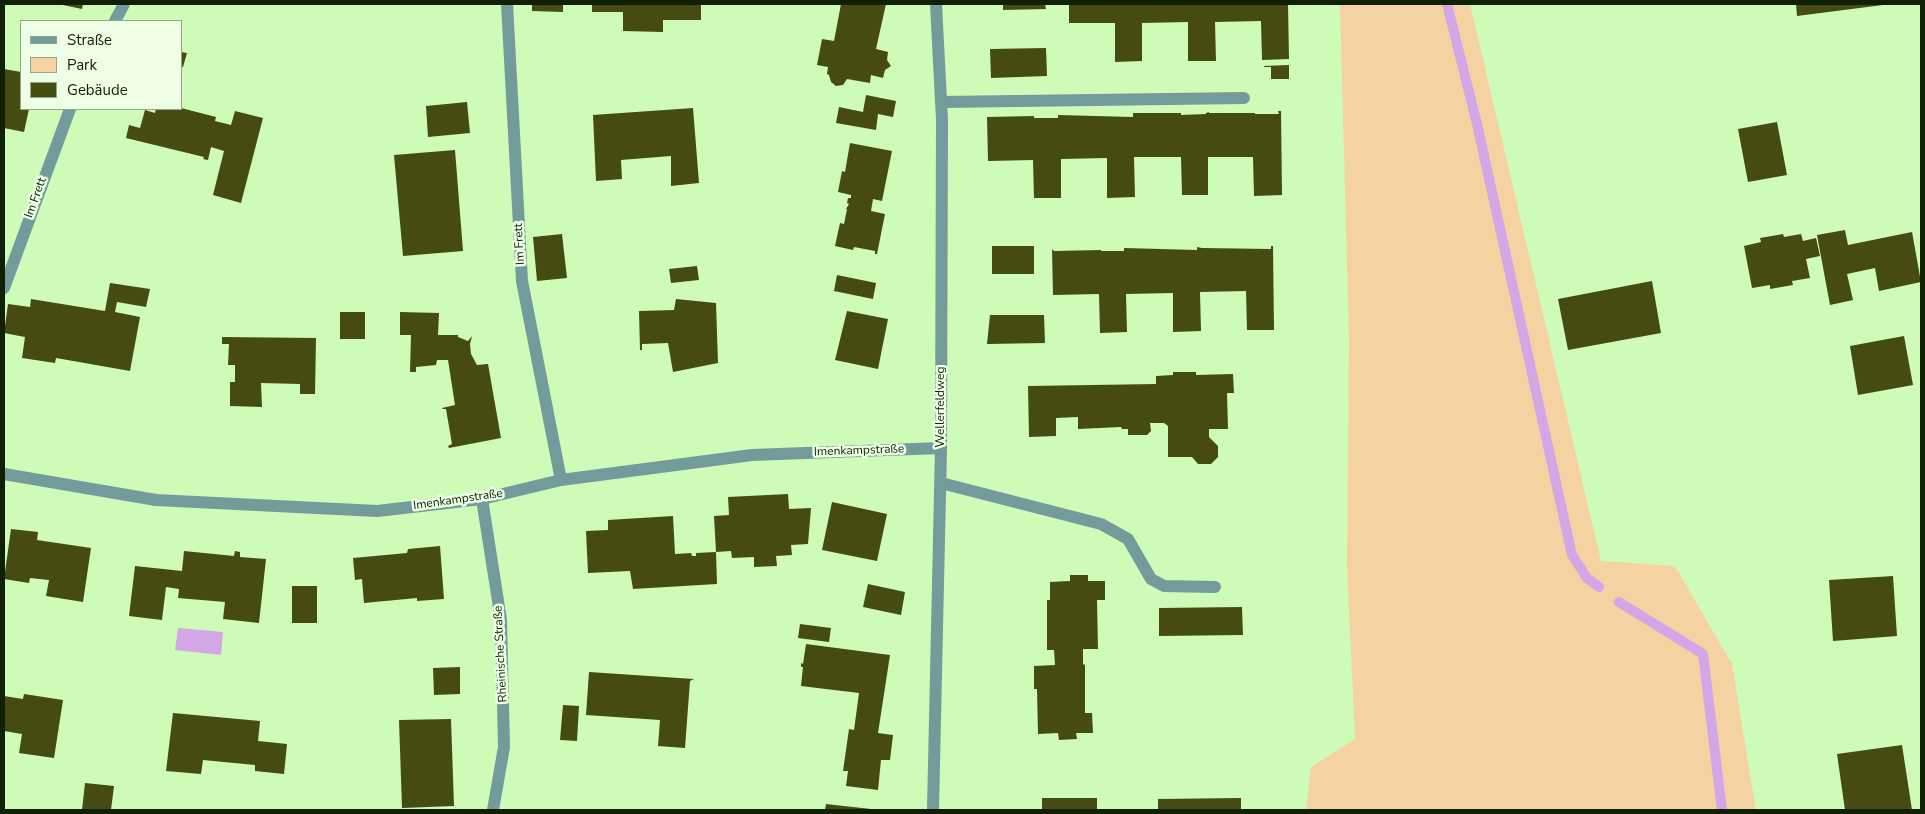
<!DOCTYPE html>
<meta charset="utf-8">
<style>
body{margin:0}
#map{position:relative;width:1925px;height:814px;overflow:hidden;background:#cffbb8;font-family:"Nunito Sans",sans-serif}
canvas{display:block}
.frame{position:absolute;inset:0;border:5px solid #102007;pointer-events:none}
.legend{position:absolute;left:20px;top:20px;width:162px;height:90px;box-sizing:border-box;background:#edffe4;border:1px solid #95a68c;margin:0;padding:6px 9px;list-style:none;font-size:15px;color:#102007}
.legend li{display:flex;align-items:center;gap:10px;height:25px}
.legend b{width:25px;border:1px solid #95a68c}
</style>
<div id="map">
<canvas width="1925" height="814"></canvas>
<div class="frame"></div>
<ul class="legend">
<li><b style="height:6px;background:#739b9b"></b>Straße</li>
<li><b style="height:14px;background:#f5d2a2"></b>Park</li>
<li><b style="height:14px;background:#454b11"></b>Gebäude</li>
</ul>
</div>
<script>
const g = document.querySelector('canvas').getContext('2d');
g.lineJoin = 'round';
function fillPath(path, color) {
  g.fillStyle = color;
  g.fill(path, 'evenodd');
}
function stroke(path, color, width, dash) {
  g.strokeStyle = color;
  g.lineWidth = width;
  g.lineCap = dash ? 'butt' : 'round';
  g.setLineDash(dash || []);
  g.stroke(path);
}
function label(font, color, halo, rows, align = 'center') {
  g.font = font + ' "Nunito Sans",sans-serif';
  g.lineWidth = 5;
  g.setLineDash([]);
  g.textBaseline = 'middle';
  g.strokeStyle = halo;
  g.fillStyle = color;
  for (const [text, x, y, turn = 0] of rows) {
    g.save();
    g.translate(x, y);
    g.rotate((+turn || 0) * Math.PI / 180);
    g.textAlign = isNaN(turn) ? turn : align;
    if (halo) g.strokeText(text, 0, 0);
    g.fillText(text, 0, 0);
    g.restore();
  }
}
const green = new Path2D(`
 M 1340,4 L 1470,4 L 1601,561 L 1675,566 L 1732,664 L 1756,810 L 1306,810 L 1311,767 L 1355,739 L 1347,566 L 1349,340 Z`);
const water = new Path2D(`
 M 178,628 L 223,632 L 221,655 L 175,650 Z`);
const stream = new Path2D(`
 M 1447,4 L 1477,124 L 1572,555 L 1587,578 L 1599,587
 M 1619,602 L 1703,654 L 1722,810`);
const building = new Path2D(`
 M 58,4 L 83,4 L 82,9 Z
 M 532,4 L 563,4 L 563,12 L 532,11 Z
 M 592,4 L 701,4 L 701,20 L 663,20 L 663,32 L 623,31 L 623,12 L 592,12 Z
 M 841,4 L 886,4 L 876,49 L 888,52 L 887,60 L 891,66 L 885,70 L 883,78 L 871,75 L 870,83 L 847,79 L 843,85 L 836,86 L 831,82 L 829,75 L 827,74 L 828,67 L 817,65 L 822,39 L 834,41 Z
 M 1003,4 L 1045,4 L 1046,9 L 1003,10 Z
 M 1069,4 L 1288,4 L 1289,59 L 1262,60 L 1261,21 L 1215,22 L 1216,61 L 1188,61 L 1188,22 L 1142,23 L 1142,61 L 1115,62 L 1115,23 L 1069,23 Z
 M 1796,4 L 1882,4 L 1883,5 L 1797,16 Z
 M 1046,48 L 1047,76 L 991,78 L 990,49 Z
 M 181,52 L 187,53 L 183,67 L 181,67 Z
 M 1289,65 L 1289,79 L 1271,79 L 1271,67 L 1264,67 L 1264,66 Z
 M 4,69 L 21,72 L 21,109 L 29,109 L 24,132 L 4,128 Z
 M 866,95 L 896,101 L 893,117 L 878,114 L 876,130 L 836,123 L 839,107 L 863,112 Z
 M 467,102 L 470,133 L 428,137 L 426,106 Z
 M 181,108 L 216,117 L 215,121 L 231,125 L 235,111 L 263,118 L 241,203 L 213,195 L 224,151 L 211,147 L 208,160 L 203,159 L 204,157 L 126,138 L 129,125 L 140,128 L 145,110 L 155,113 L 156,109 Z
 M 693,108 L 699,183 L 671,186 L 671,156 L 621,160 L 622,179 L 596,181 L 593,115 Z
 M 1278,111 L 1281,111 L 1282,195 L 1254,196 L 1253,157 L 1208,157 L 1208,135 L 1208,195 L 1182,195 L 1181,157 L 1134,157 L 1135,197 L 1107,198 L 1107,158 L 1061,159 L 1061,198 L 1034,198 L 1033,160 L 988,161 L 987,117 L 1034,116 L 1034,118 L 1058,118 L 1058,115 L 1133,117 L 1133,113 L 1181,113 L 1181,115 L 1206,114 L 1206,113 L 1209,112 L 1209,113 L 1255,113 L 1255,114 L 1279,114 Z
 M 1777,122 L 1787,175 L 1748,182 L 1738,129 Z
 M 850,143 L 892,151 L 882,201 L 873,199 L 871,211 L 885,214 L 877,254 L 875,254 L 875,251 L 854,247 L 853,250 L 835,246 L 840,223 L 844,224 L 847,209 L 846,209 L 849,204 L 847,203 L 848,198 L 851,198 L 851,195 L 838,192 L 842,171 L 845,172 Z
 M 455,150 L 463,251 L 403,256 L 394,155 Z
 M 1845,230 L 1848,245 L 1912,232 L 1921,282 L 1879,291 L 1875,268 L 1847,274 L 1853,300 L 1830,305 L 1817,235 Z
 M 562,234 L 567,278 L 537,281 L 533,237 Z
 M 1783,234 L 1784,237 L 1801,234 L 1803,241 L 1816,238 L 1820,256 L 1806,259 L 1810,278 L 1792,281 L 1793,285 L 1770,289 L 1770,285 L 1752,288 L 1744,246 L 1761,242 L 1760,238 Z
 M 992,246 L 1034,246 L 1034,274 L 992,274 Z
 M 1271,246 L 1273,246 L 1274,330 L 1247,330 L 1246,291 L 1200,292 L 1201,331 L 1173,332 L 1173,293 L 1126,294 L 1127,332 L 1100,333 L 1099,294 L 1053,295 L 1052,249 L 1054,251 L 1101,250 L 1101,251 L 1124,251 L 1124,248 L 1197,250 L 1197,247 L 1202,248 L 1271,249 Z
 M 697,266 L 699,280 L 671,283 L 669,269 Z
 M 837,275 L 876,283 L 873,299 L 834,291 Z
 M 1652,281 L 1661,333 L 1568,350 L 1558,299 Z
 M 110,283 L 150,289 L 146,307 L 117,302 L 115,312 L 140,317 L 130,371 L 56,358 L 55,363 L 22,358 L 25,337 L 4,333 L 8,304 L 30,307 L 31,299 L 105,311 Z
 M 676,299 L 716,303 L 718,363 L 673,372 L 668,343 L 642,344 L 642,350 L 640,350 L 639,311 L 674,310 Z
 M 847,311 L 888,319 L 878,369 L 835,360 Z
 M 340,312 L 365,312 L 365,339 L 340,339 Z
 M 400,312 L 439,313 L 438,335 L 458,335 L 458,337 L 468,341 L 472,336 L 470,344 L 471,354 L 477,365 L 488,364 L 501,438 L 449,448 L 448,446 L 452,444 L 446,409 L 443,409 L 442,408 L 455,405 L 448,360 L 437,360 L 436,365 L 416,367 L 416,372 L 410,372 L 411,335 L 400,335 Z
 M 990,315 L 1044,315 L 1045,343 L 987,344 Z
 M 1904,336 L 1913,385 L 1858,395 L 1850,346 Z
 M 222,337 L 316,338 L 315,394 L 300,394 L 300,384 L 261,383 L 262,407 L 230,406 L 230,382 L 235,382 L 235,365 L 228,365 L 229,344 L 222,344 Z
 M 1173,372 L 1196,372 L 1196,375 L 1233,374 L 1234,393 L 1227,393 L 1228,429 L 1209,429 L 1209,437 L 1218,446 L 1218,457 L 1211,464 L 1198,464 L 1192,457 L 1168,457 L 1168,426 L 1164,423 L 1150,423 L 1151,431 L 1147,435 L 1128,435 L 1128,429 L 1122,429 L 1121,427 L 1078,429 L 1078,417 L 1056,418 L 1056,436 L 1029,437 L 1028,386 L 1156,384 L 1156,376 L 1173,375 Z
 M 788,494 L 789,509 L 811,508 L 808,544 L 791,545 L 792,555 L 776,556 L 777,566 L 754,567 L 754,557 L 732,558 L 731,551 L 716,552 L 714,516 L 729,515 L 728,497 Z
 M 832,502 L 887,514 L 877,561 L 822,550 Z
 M 673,516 L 675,554 L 691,553 L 692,556 L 696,556 L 696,553 L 716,552 L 717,584 L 633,589 L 630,571 L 588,573 L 586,531 L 608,530 L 608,520 Z
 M 11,529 L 38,532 L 37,540 L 91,548 L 83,602 L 46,596 L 49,580 L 30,578 L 29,583 L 4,579 Z
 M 440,546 L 444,599 L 417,601 L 417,598 L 364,603 L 362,579 L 355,580 L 353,558 L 407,553 L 408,549 Z
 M 184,551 L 234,556 L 235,551 L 240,552 L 240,557 L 266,559 L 259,623 L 223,619 L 225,602 L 178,598 L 179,589 L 166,587 L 162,620 L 129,616 L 135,566 L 182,571 Z
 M 1070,575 L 1088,575 L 1088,581 L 1105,581 L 1105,600 L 1097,600 L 1098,649 L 1083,649 L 1083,664 L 1085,665 L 1085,713 L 1092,713 L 1093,733 L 1076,733 L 1077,739 L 1059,740 L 1058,733 L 1038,734 L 1037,689 L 1034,689 L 1034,666 L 1055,665 L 1054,650 L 1047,650 L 1047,600 L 1050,600 L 1050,582 L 1070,581 Z
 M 1893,576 L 1897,636 L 1833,641 L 1829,580 Z
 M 868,584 L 905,592 L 901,615 L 863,607 Z
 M 292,586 L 317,586 L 317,623 L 292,623 Z
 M 1242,607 L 1243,635 L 1159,636 L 1159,608 Z
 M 800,624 L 831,628 L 829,642 L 798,638 Z
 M 806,644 L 890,655 L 878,733 L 893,735 L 890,760 L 881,760 L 878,790 L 846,786 L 848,771 L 843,771 L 849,729 L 854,730 L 859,693 L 801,686 L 803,667 L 801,667 L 801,663 L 803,664 Z
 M 460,667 L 460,694 L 434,695 L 433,668 Z
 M 589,672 L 694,679 L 690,681 L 685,748 L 658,746 L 660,720 L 586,715 Z
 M 24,694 L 63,700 L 54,758 L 19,753 L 22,734 L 4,731 L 4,696 L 23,699 Z
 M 563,705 L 579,706 L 577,741 L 560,740 Z
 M 173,713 L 260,721 L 258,741 L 287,744 L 284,774 L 255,771 L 255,765 L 203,760 L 201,774 L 166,771 Z
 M 451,719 L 454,806 L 402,808 L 399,720 Z
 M 1902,745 L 1912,810 L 1845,810 L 1837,754 Z
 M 85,783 L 114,786 L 111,810 L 82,810 Z
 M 1042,798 L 1097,798 L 1097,810 L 1042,810 Z
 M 1241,798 L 1241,810 L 1158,810 L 1158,799 Z
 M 826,804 L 871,809 L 871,810 L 825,810 Z`);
const lane = new Path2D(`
 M 941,102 L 1244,98
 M 941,483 L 1101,524 L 1128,539 L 1151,579 L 1164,586 L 1215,587`);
const street = new Path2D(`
 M 507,4 L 522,281 L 561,480
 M 115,21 L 124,4
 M 4,288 L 70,109
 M 4,474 L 156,500 L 377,511 L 482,499 L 561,480 L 752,455 L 941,448
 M 482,499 L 501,620 L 504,747 L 493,810
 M 933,810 L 941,448 L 942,120 L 936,4`);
const streetNames = [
 ["Im Frett",36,198,-70],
 ["Im Frett",520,244,-93],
 ["Wellerfeldweg",941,407,-90],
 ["Imenkampstraße",859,451,-2],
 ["Imenkampstraße",458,500,-8],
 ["Rheinische Straße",501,654,-93]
];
fillPath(green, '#f5d2a2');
fillPath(water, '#d3a7e6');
stroke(stream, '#d3a7e6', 10);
fillPath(building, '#454b11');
stroke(lane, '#739b9b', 12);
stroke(street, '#739b9b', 12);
label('12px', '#102007', '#edffe4', streetNames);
</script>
